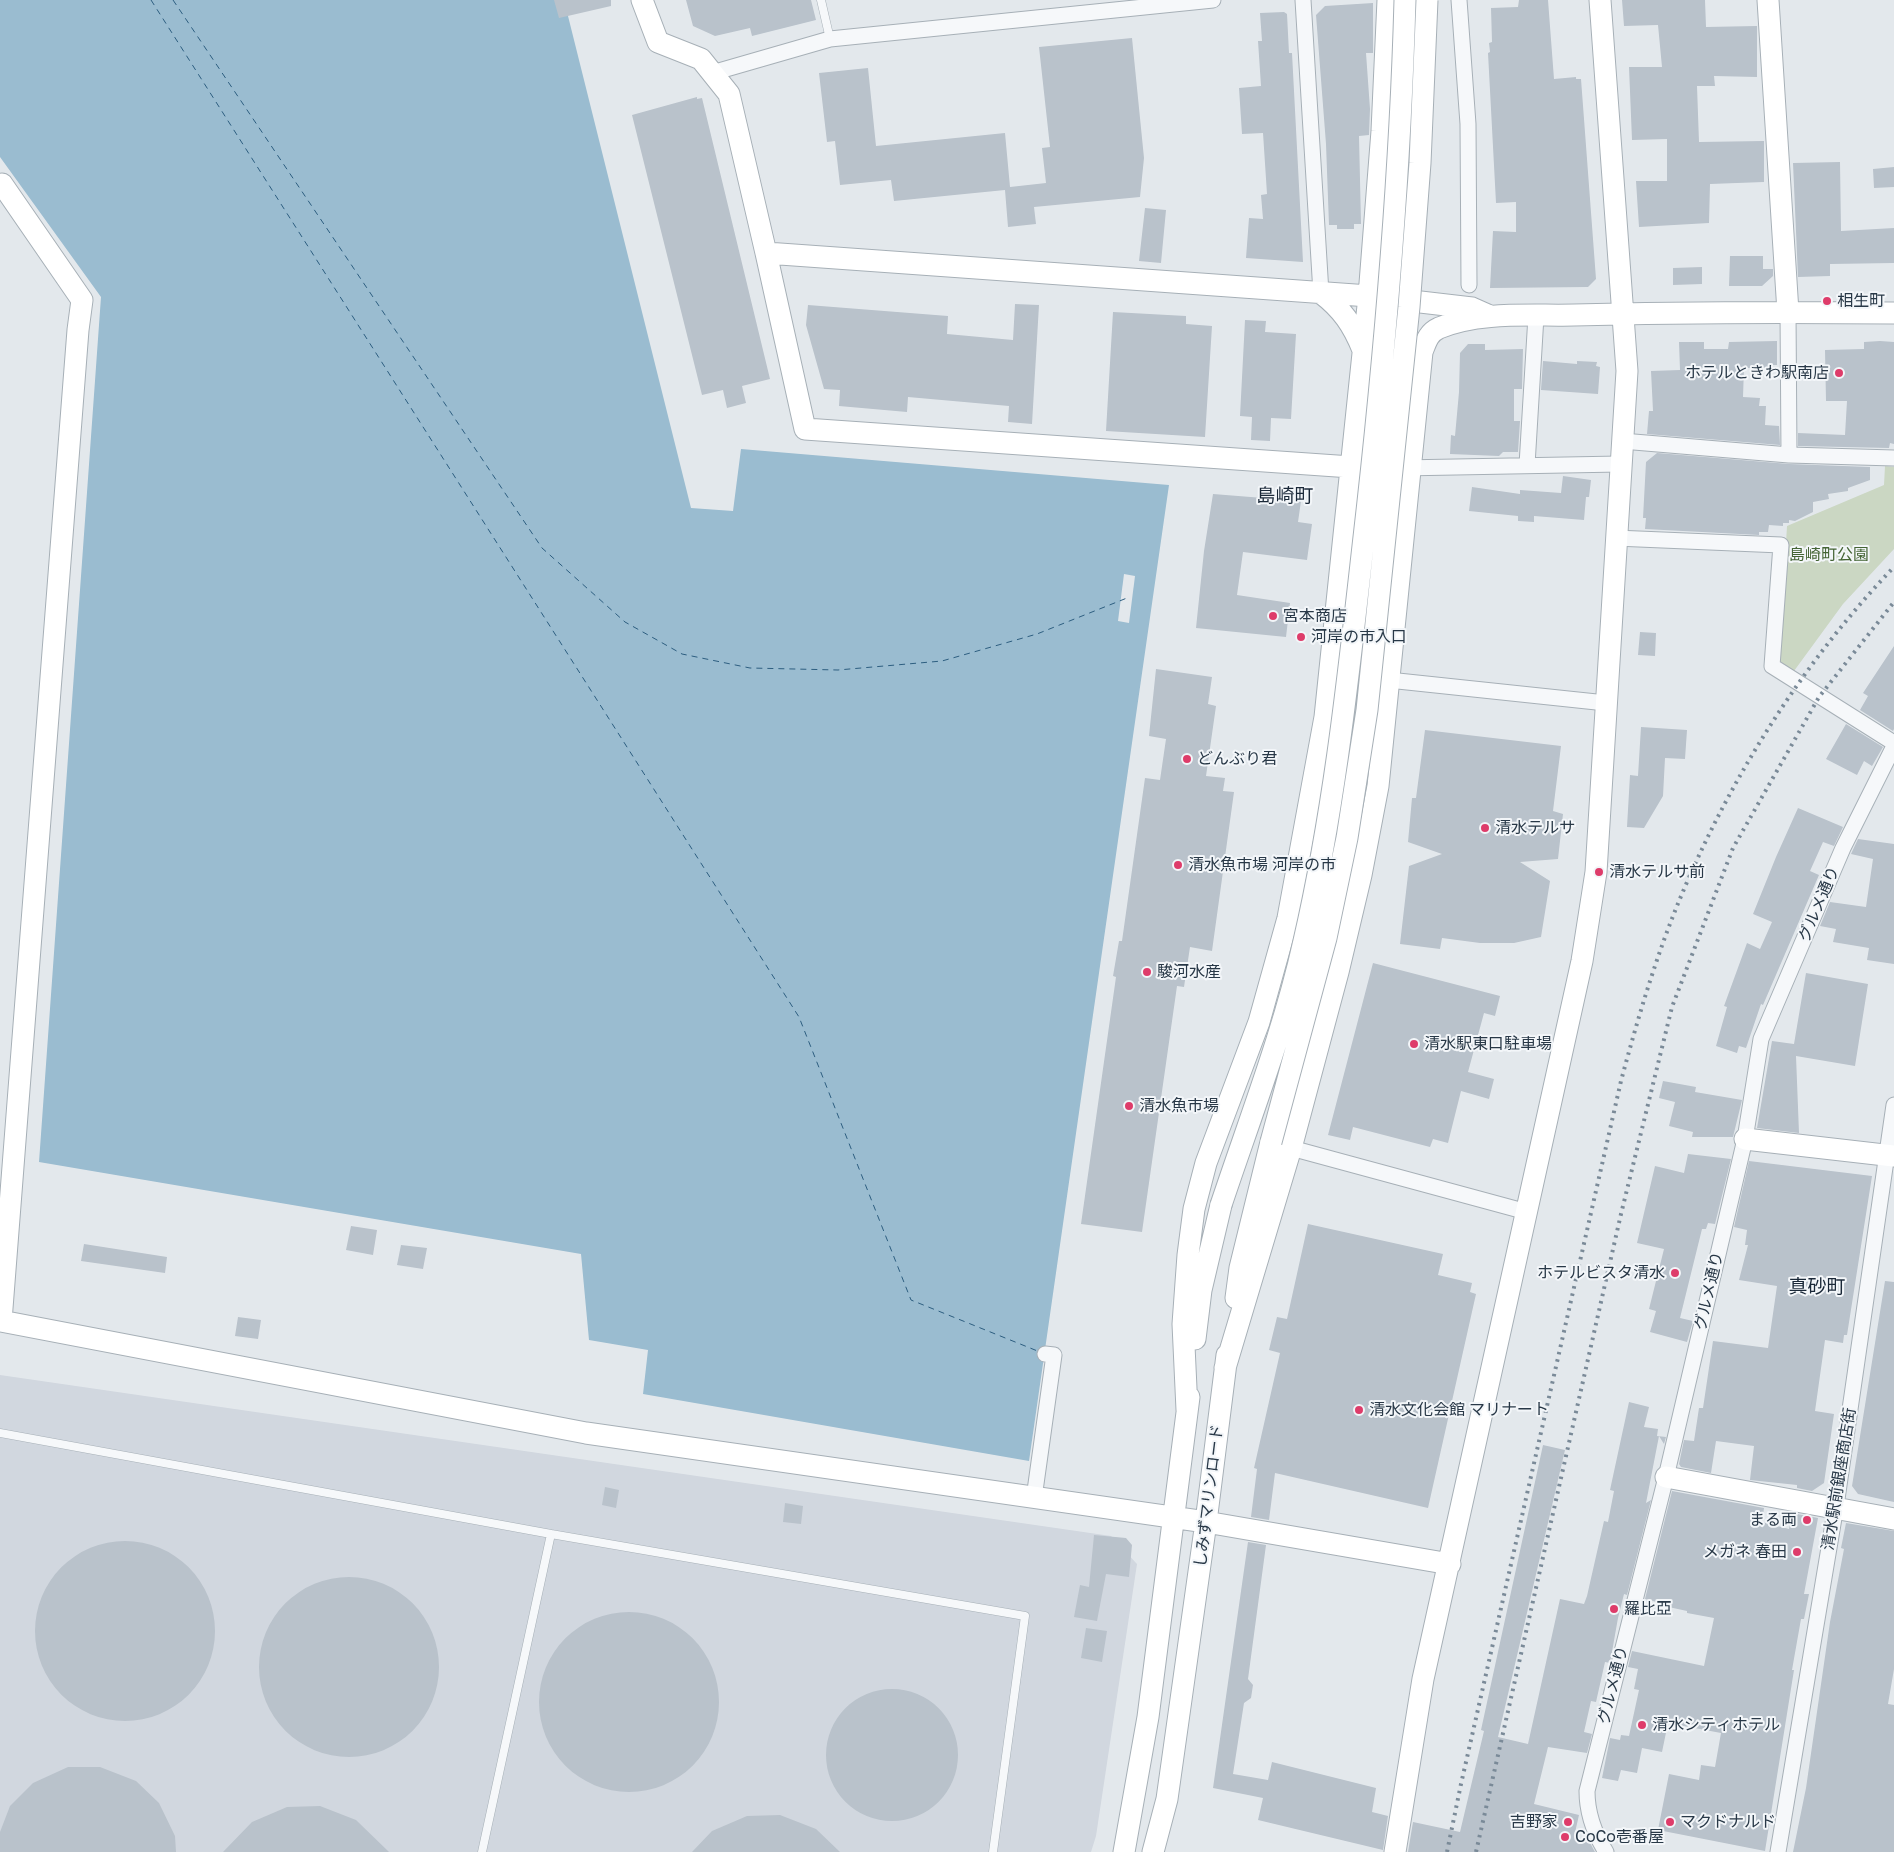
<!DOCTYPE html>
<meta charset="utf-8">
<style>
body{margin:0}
canvas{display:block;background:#e3e8ec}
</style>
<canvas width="1894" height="1852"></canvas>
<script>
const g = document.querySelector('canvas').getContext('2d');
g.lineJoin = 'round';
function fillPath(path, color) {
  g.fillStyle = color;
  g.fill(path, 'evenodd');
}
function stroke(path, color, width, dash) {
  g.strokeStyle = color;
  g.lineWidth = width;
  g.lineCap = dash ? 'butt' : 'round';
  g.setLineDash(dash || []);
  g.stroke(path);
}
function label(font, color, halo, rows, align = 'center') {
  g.font = font + ' "Golos Text","Noto Sans JP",sans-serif';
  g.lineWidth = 4;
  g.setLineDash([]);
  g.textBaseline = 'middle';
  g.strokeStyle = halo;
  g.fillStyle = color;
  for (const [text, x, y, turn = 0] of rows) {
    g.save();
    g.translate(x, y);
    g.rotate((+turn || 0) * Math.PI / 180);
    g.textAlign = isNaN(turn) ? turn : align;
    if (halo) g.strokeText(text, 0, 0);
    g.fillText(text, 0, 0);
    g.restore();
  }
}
const built = new Path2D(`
 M 0,1375 L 1111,1536 L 1137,1564 L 1096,1836 L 1091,1852 L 0,1852 Z`);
const green = new Path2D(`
 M 1885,466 L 1894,467 L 1894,549 L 1843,604 L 1794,671 L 1779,664 L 1787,526 L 1884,485 Z`);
const water = new Path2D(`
 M 0,0 L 564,0 L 691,508 L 733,511 L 741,449 L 1169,485 L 1029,1461 L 643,1394 L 648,1350 L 589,1340 L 581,1254 L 39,1162 L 101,297 L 0,157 Z`);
const pier = new Path2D(`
 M 1124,574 L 1135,576 L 1129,623 L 1118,621 Z`);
const ferry = new Path2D(`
 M 151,0 L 799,1017 L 911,1300 L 1040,1352
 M 173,0 L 542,548 L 625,622 L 682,654 L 750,668 L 838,670 L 942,661 L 1037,634 L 1127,598`);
const building = new Path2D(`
 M 554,0 L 611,0 L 611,6 L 559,18 Z
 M 686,0 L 811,0 L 816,20 L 752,36 L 750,28 L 715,36 L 693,26 Z
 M 1519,0 L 1548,0 L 1554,79 L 1576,77 L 1576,79 L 1581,79 L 1596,279 L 1588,287 L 1490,288 L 1493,231 L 1516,232 L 1516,202 L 1496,203 L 1488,53 L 1490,52 L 1489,43 L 1492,42 L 1491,8 L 1518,7 Z
 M 1622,0 L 1705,0 L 1706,27 L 1757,26 L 1757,77 L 1714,76 L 1715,86 L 1697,86 L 1699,142 L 1764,141 L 1764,182 L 1710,184 L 1709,223 L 1639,227 L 1636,181 L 1667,181 L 1667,139 L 1632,140 L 1629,67 L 1662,67 L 1658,25 L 1624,26 Z
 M 1373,3 L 1373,53 L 1366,53 L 1370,109 L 1369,135 L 1359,136 L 1361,224 L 1354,224 L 1354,229 L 1337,229 L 1337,225 L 1329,225 L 1326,144 L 1316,15 L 1325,6 Z
 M 1284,12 L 1287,14 L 1289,53 L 1292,53 L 1303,262 L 1246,258 L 1249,218 L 1263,219 L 1261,195 L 1267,194 L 1263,133 L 1242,134 L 1239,88 L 1261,86 L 1258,41 L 1262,41 L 1260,13 Z
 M 1132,38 L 1144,158 L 1140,197 L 1034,207 L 1036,224 L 1008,227 L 1005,190 L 894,201 L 891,180 L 840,185 L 835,141 L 827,142 L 819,73 L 868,68 L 876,146 L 1005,133 L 1010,187 L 1046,183 L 1042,148 L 1050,147 L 1039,47 Z
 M 697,97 L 697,99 L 702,98 L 770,379 L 742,386 L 746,403 L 727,408 L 723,390 L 702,395 L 632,115 Z
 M 1840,162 L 1841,231 L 1894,228 L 1894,263 L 1830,264 L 1830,276 L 1798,277 L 1793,163 Z
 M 1894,167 L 1894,187 L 1874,188 L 1873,169 Z
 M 1145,208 L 1166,210 L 1161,263 L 1139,261 Z
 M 1730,256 L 1763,256 L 1763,269 L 1773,269 L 1773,276 L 1762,286 L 1729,286 Z
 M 1702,267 L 1702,284 L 1673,285 L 1673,268 Z
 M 1015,304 L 1039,305 L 1032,424 L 1008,422 L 1009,406 L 908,397 L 907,412 L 839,406 L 840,390 L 824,389 L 806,325 L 808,305 L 948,316 L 947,334 L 1013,340 Z
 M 1113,312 L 1186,316 L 1186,324 L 1212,326 L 1205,437 L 1106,431 Z
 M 1245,320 L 1266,321 L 1265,332 L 1296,334 L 1291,419 L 1271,418 L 1270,441 L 1251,440 L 1252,417 L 1240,416 Z
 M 1777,341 L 1777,365 L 1772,365 L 1772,368 L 1744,368 L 1743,397 L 1760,398 L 1759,406 L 1766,406 L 1765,425 L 1779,426 L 1780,445 L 1647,434 L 1649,411 L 1653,411 L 1651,371 L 1680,370 L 1679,342 L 1704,342 L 1704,349 L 1728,349 L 1729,342 Z
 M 1880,341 L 1894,342 L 1894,444 L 1890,443 L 1889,448 L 1798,446 L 1798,433 L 1845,435 L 1847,401 L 1826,401 L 1825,350 L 1864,349 L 1864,342 Z
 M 1468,344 L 1485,344 L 1485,350 L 1523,349 L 1522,389 L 1514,389 L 1514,421 L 1520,421 L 1518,452 L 1503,452 L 1499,456 L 1450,454 L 1451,435 L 1455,436 L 1459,392 L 1460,353 Z
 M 1543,361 L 1577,364 L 1577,361 L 1597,362 L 1596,366 L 1600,367 L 1598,394 L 1541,390 Z
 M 1657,453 L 1789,464 L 1870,467 L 1870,480 L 1848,488 L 1848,491 L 1828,494 L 1829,499 L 1813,502 L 1813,512 L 1795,521 L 1789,520 L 1789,523 L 1783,523 L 1783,526 L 1769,525 L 1768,532 L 1759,532 L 1759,535 L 1645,529 L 1646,518 L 1643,518 L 1646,462 Z
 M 1563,476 L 1591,480 L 1589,497 L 1586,497 L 1584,520 L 1534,516 L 1534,522 L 1518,521 L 1518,516 L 1469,511 L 1472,487 L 1520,494 L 1520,490 L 1561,493 Z
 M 1213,494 L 1301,501 L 1298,522 L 1312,524 L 1307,560 L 1243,552 L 1237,595 L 1290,603 L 1286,637 L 1196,628 L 1204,551 Z
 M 1640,632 L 1656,633 L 1655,656 L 1638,655 Z
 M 1894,646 L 1894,729 L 1893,731 L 1860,710 L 1868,696 L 1863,693 Z
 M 1156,669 L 1212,677 L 1208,704 L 1216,706 L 1206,776 L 1225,778 L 1223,791 L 1234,792 L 1212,951 L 1190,947 L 1184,987 L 1177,986 L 1142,1232 L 1081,1224 L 1116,977 L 1113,976 L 1119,941 L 1122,941 L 1145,778 L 1160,780 L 1166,739 L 1149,736 Z
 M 1846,724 L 1883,747 L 1872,766 L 1864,761 L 1857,775 L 1826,759 Z
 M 1641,727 L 1687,730 L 1685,759 L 1665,758 L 1663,796 L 1644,828 L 1627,827 L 1630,775 L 1638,776 Z
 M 1425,730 L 1561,746 L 1553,811 L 1563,814 L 1558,859 L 1520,862 L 1550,881 L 1541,937 L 1514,943 L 1480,943 L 1442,938 L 1440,949 L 1400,944 L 1409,866 L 1442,854 L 1408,842 L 1412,798 L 1416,798 Z
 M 1798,808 L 1843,827 L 1834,846 L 1823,842 L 1810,871 L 1819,875 L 1763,1005 L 1761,1004 L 1746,1048 L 1739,1046 L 1737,1053 L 1716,1046 L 1727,1007 L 1724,1006 L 1747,943 L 1760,949 L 1772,922 L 1753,914 L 1776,857 Z
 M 1858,839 L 1894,844 L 1894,964 L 1867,960 L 1869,948 L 1833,942 L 1836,929 L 1820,926 L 1830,902 L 1866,907 L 1873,859 L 1851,854 Z
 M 1373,963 L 1500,996 L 1495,1016 L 1484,1013 L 1468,1072 L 1494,1079 L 1489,1099 L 1461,1091 L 1448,1143 L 1433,1139 L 1430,1147 L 1353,1127 L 1350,1140 L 1328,1135 Z
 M 1806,973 L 1868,984 L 1855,1066 L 1796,1056 L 1799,1133 L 1757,1128 L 1772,1041 L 1794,1044 Z
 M 1663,1081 L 1696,1087 L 1695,1092 L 1742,1100 L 1733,1137 L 1692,1137 L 1693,1132 L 1669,1126 L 1675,1102 L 1659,1098 Z
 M 1688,1154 L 1731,1159 L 1715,1224 L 1708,1223 L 1706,1229 L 1702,1229 L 1680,1318 L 1693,1321 L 1687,1342 L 1650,1332 L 1656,1311 L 1649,1309 L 1664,1249 L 1637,1243 L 1655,1166 L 1684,1173 Z
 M 1749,1161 L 1872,1176 L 1847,1335 L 1844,1335 L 1843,1343 L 1825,1340 L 1815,1411 L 1834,1414 L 1824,1483 L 1812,1491 L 1797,1488 L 1797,1485 L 1750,1480 L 1754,1446 L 1716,1441 L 1711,1473 L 1681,1467 L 1679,1464 L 1684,1440 L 1694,1441 L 1699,1408 L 1703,1408 L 1713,1341 L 1768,1348 L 1777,1286 L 1739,1280 L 1748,1245 L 1745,1245 L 1747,1230 L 1734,1227 Z
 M 1308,1224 L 1443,1254 L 1438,1275 L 1472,1283 L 1470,1292 L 1476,1294 L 1428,1508 L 1275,1473 L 1269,1520 L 1251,1517 L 1257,1469 L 1254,1468 L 1280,1353 L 1269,1350 L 1277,1317 L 1287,1319 Z
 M 351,1226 L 377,1230 L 373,1255 L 346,1250 Z
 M 84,1244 L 167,1257 L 165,1273 L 81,1261 Z
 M 401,1245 L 427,1248 L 423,1269 L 397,1265 Z
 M 1885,1281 L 1894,1282 L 1894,1502 L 1858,1494 L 1852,1486 Z
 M 238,1317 L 261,1320 L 258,1339 L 235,1336 Z
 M 1629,1402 L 1649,1407 L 1644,1427 L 1658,1429 L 1657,1436 L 1666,1437 L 1664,1444 L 1659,1436 L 1646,1503 L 1651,1500 L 1627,1595 L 1624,1594 L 1618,1618 L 1610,1663 L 1605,1662 L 1596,1702 L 1591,1701 L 1584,1732 L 1592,1734 L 1587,1753 L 1548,1747 L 1534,1804 L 1579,1815 L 1574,1837 L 1589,1841 L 1595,1852 L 1408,1852 L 1413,1822 L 1460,1832 L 1484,1731 L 1481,1730 L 1543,1445 L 1565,1450 L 1498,1737 L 1528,1744 L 1560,1599 L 1584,1604 L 1587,1596 L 1604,1521 L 1608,1522 L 1614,1491 L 1610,1490 Z
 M 605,1487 L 619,1490 L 616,1508 L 602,1505 Z
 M 1672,1491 L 1764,1508 L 1762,1522 L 1789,1529 L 1792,1513 L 1818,1518 L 1804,1594 L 1809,1594 L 1804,1619 L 1801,1619 L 1792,1670 L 1794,1670 L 1765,1851 L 1658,1830 L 1669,1774 L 1699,1780 L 1701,1765 L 1715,1767 L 1721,1733 L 1668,1723 L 1662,1752 L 1642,1748 L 1637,1773 L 1621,1770 L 1618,1781 L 1602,1778 L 1610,1738 L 1620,1740 L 1621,1735 L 1629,1736 L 1639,1690 L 1634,1689 L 1638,1669 L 1628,1667 L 1632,1651 L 1704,1666 L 1714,1618 L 1687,1613 L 1687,1611 L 1664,1606 L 1665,1604 L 1645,1599 Z
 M 785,1503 L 803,1506 L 801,1524 L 783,1522 Z
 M 1846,1523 L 1894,1531 L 1894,1669 L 1888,1704 L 1894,1705 L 1894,1852 L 1793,1852 L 1806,1788 L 1830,1622 L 1844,1549 L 1841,1548 Z
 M 1094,1535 L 1126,1538 L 1132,1545 L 1129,1577 L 1106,1574 L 1097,1621 L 1074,1617 L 1080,1585 L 1089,1587 Z
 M35 1631a90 90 0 1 1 180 0a90 90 0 1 1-180 0Z
 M 1248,1542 L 1266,1545 L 1248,1679 L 1253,1685 L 1251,1698 L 1244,1703 L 1233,1774 L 1268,1780 L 1272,1762 L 1376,1788 L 1372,1812 L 1388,1816 L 1383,1850 L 1258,1820 L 1263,1798 L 1213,1788 Z
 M259 1667a90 90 0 1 1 180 0a90 90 0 1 1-180 0Z
 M539 1702a90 90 0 1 1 180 0a90 90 0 1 1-180 0Z
 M 1086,1628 L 1107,1631 L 1102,1662 L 1081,1658 Z
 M826 1755a66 66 0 1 1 132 0a66 66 0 1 1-132 0Z
 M 68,1767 L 100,1767 L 136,1781 L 159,1803 L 175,1836 L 176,1852 L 0,1852 L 0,1832 L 10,1806 L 33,1783 Z
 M 320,1806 L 356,1820 L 389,1852 L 223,1852 L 252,1822 L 287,1807 Z
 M 780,1815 L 816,1829 L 840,1852 L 692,1852 L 712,1831 L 747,1816 Z`);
const lane = new Path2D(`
 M 821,0 L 830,39
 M 0,1433 L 551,1534 L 1025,1616 L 993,1852
 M 482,1852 L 551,1534`);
const street = new Path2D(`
 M 1303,0 L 1321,293
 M 1459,0 L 1468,124 L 1469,285
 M 712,73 L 830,39 L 1213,0
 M 1622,441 L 1789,455 L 1788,312
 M 1789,455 L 1894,458
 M 1527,465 L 1536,316
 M 1401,468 L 1620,464
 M 1615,538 L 1781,545 L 1772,666 L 1894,743
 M 1379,679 L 1606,703
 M 1291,1148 L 1527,1212
 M 1034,1498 L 1054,1355 L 1045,1354
 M 1606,1852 C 1594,1833 1587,1813 1587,1791 L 1666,1477 L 1745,1139 L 1761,1039 L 1843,848 L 1894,746
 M 1778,1852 L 1836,1506 L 1894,1105`);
const secondary = new Path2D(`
 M 642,0 L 658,42 L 701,59 L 729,94 L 766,253 L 1369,296 L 1472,308 L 1490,316
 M 1768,0 L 1788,312
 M 0,186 L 2,184 L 82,300 L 78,330 L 1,1321 L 586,1433 L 1206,1522 L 1450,1564
 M 766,253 L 805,429 L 1351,467
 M 1321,293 C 1342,309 1353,325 1363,350
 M 1745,1139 L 1894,1156
 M 1236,1298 L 1240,1268 L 1271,1142
 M 1195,1339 L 1201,1290 L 1221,1205
 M 1225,1368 L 1291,1148 L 1338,972 L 1361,875 L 1378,786 L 1422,352 C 1426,342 1428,333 1439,328 C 1479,311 1531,316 1574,315 C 1681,312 1787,312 1894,313
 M 1187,1410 L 1183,1324 L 1188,1255 L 1194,1209 L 1206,1163 L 1259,1022 L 1288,918 L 1325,717 L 1369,296 L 1382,131 L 1388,0
 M 1666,1477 L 1894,1519
 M 1124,1852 L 1148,1717 L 1189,1397
 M 1153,1852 L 1167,1799 L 1206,1522 L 1227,1355
 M 1395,1852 L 1423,1679 L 1582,961 L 1596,872 L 1627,371 L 1600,0`);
const rail = new Path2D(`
 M 1447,1852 L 1461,1784 L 1621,1081 C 1636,1025 1652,970 1673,916 C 1723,789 1800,665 1894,567
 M 1476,1852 L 1621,1214 L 1672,1007 L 1733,848 L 1819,697 L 1894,602`);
const secondaryBridge = new Path2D(`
 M 1271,1142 L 1326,938 L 1347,838 L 1367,710 L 1409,307 L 1420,163 L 1427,0
 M 1221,1205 C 1250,1118 1284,1031 1304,941 C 1334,811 1348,679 1363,546 C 1384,364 1400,183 1405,0`);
const markers = [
 [1827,301,5,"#de3c6a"],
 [1839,373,5,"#de3c6a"],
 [1273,616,5,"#de3c6a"],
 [1301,637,5,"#de3c6a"],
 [1187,759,5,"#de3c6a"],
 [1485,828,5,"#de3c6a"],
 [1178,865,5,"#de3c6a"],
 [1599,872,5,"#de3c6a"],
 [1147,972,5,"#de3c6a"],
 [1414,1044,5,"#de3c6a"],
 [1129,1106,5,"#de3c6a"],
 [1675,1273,5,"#de3c6a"],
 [1359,1410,5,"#de3c6a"],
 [1807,1520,5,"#de3c6a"],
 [1797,1552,5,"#de3c6a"],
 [1614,1609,5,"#de3c6a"],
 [1642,1725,5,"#de3c6a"],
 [1568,1822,5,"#de3c6a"],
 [1670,1822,5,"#de3c6a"],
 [1565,1837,5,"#de3c6a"]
];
const poiNames = [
 ["相生町",1837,301],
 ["ホテルときわ駅南店",1829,373,"right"],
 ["宮本商店",1283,616],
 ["河岸の市入口",1311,637],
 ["どんぶり君",1197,759],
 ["清水テルサ",1495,828],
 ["清水魚市場 河岸の市",1188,865],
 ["清水テルサ前",1609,872],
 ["駿河水産",1157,972],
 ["清水駅東口駐車場",1424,1044],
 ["清水魚市場",1139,1106],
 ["ホテルビスタ清水",1665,1273,"right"],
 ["清水文化会館 マリナート",1369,1410],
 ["まる両",1797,1520,"right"],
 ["メガネ 春田",1787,1552,"right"],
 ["羅比亞",1624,1609],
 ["清水シティホテル",1652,1725],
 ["吉野家",1558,1822,"right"],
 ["マクドナルド",1680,1822],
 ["CoCo壱番屋",1575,1837]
];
const parkNames = [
 ["島崎町公園",1829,555]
];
const streetNames = [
 ["グルメ通り",1819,904,-67],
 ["グルメ通り",1709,1291,-77],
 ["清水駅前銀座商店街",1839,1479,-81],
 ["しみずマリンロード",1209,1496,-83],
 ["グルメ通り",1613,1685,-76]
];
const quarterNames = [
 ["島崎町",1285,496],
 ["真砂町",1817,1287]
];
fillPath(built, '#d1d7df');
fillPath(green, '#cbd7c3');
fillPath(water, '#9abcd0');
fillPath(pier, '#e3e8ec');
stroke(ferry, '#2d5e80', 1, [6, 5]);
fillPath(building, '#b9c2cb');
stroke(lane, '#a7b0b7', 9);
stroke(street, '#a7b0b7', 17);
stroke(secondary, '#a7b0b7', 23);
stroke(lane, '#f6f8fa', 8);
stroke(street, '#f6f8fa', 15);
stroke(secondary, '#fff', 21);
stroke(rail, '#7a8a98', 4, [2.5, 5]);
stroke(secondaryBridge, '#a7b0b7', 23, []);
stroke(secondaryBridge, '#fff', 21);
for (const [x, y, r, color] of markers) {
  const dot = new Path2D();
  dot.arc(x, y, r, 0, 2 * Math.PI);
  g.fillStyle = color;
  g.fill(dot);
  stroke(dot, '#f3f6f9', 2);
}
label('16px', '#283847', '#f3f6f9', poiNames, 'left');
label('16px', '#446434', '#f3f6f9', parkNames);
label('16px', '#283847', '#f3f6f9', streetNames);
label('19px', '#1a2838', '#f3f6f9', quarterNames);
</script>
